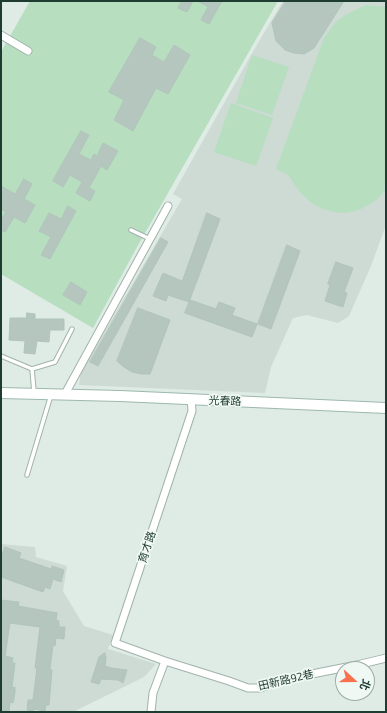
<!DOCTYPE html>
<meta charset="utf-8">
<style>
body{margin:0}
#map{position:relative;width:387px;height:713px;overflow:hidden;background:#dfebe5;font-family:"Exo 2","Noto Sans TC",sans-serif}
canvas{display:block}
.frame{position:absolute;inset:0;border:2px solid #1f3c33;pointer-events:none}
.north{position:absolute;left:335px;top:661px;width:40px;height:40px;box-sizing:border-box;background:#f0f8f3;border:1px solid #9cada6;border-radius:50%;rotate:111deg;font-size:11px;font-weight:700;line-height:16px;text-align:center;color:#1f3c33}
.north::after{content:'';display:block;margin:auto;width:14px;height:18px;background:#f9714f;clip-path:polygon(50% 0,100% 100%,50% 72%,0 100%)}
</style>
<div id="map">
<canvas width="387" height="713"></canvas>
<div class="frame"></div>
<div class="north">北</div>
</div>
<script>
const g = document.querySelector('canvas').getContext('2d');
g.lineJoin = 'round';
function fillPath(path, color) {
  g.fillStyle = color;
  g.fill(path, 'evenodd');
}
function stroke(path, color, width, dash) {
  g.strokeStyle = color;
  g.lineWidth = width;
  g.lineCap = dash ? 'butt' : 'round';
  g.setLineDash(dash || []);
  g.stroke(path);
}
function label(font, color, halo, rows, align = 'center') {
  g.font = font + ' "Exo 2","Noto Sans TC",sans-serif';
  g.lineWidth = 3.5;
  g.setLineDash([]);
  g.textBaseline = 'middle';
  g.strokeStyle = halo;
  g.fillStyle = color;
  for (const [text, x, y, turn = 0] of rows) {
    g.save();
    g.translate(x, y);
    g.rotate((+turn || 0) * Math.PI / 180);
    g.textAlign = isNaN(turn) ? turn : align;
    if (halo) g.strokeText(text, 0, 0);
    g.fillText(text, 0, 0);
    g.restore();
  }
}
const built = new Path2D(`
 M 283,1 L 386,1 L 386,225 L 371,266 L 349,316 L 338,323 L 307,315 L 293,318 L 271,367 L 265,393 L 79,385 L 81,372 L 182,199 L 173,194 L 255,48 Z
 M 1,544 L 35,547 L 36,557 L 67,566 L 63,591 L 84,626 L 113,635 L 108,649 L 156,664 L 144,677 L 73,712 L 1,712 Z`);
const green = new Path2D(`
 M 30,1 L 278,1 L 137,247 L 93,328 L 1,274 L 1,52 Z
 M 366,5 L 386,7 L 386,188 C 381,198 372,203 363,208 C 344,218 318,211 304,196 C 300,192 297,188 294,184 C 292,181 290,176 287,174 C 284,172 279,171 276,169 L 324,38 L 336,22 L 347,14 Z
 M 252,55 L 289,67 L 272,115 L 236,103 Z
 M 231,103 L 273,118 L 256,166 L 214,152 Z`);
const building = new Path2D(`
 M 182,1 L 193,1 L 187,12 L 178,8 Z
 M 198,1 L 222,1 L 209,24 L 201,20 L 208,7 Z
 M 286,1 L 344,1 L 314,48 L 304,54 L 294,53 L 285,50 L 276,41 L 272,23 Z
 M 140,38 L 156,47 L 152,55 L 164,62 L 174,45 L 190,55 L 168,94 L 156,88 L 133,131 L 114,120 L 124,100 L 109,92 Z
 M 81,131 L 89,135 L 79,154 L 91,160 L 94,154 L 97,156 L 103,143 L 118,151 L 107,170 L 101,166 L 89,188 L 95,191 L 90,201 L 76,193 L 82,182 L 70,175 L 63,187 L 53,181 Z
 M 24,179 L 32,184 L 24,199 L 35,205 L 25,223 L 14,217 L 5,232 L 1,230 L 1,220 L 6,212 L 1,209 L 1,186 L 15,194 Z
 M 68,206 L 76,211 L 50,259 L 41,255 L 51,237 L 39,231 L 49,213 L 61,219 Z
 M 207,213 L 220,219 L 189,302 L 168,295 L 166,301 L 153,296 L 163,273 L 182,281 Z
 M 161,238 L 168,242 L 98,366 L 90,362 Z
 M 287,245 L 300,251 L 271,329 L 258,324 Z
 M 336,262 L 353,268 L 344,292 L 347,293 L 343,307 L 325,301 L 330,285 L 328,284 Z
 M 71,282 L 87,292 L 80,305 L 63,295 Z
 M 190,300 L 216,309 L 219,302 L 235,308 L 232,315 L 257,324 L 252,337 L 185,313 Z
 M 138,308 L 170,320 L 150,374 L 141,374 L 132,372 L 124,367 L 117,361 Z
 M 27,313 L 35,314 L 35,319 L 64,319 L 64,330 L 50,330 L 49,342 L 37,341 L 35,354 L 24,353 L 25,341 L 9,340 L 10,318 L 26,318 Z
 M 5,547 L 21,553 L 19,558 L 51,569 L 52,566 L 64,570 L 61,582 L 53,579 L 50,589 L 45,587 L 43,592 L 1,577 L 1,559 Z
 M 1,600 L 19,602 L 18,606 L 57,613 L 56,620 L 59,621 L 59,627 L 65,627 L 64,639 L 56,638 L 55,646 L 53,645 L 50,669 L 52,670 L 49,705 L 46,705 L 45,711 L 34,709 L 33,711 L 27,710 L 28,700 L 33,700 L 37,668 L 35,668 L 40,627 L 10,623 L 5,656 L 13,658 L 12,663 L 15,663 L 12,688 L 15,687 L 15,693 L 13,703 L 10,702 L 9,712 L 1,712 Z
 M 105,653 L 106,658 L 105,666 L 111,668 L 127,670 L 123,683 L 118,680 L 101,679 L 99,684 L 91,682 L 99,657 Z`);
const service = new Path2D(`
 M 131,230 L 150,239
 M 1,356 L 32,369 L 55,362 L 72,329
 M 32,369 L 34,392
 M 27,475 L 51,395`);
const minor = new Path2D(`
 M 1,35 L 28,51
 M 65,394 L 168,206
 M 191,399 L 192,411 L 115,643 L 165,661 L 229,681 L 248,688 L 260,688 L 292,678 L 357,665 L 386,658
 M 151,712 L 153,693 L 165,661`);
const secondary = new Path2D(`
 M 1,393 L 120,396 L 386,408`);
const streetNames = [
 ["光春路",225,401,2],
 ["育才路",147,547,-72],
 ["田新路92巷",286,680,-13]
];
fillPath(built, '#cddbd4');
fillPath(green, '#b6debf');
fillPath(building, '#b4c6be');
stroke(building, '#b1c5bc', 1);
stroke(service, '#a2b3ac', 5.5);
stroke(minor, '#a2b3ac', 9);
stroke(secondary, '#9db8ad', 12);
stroke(service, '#fff', 3.5);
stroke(minor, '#fff', 7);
stroke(secondary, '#fff', 10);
label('11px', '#1f3c33', '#f0f8f3', streetNames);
</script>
